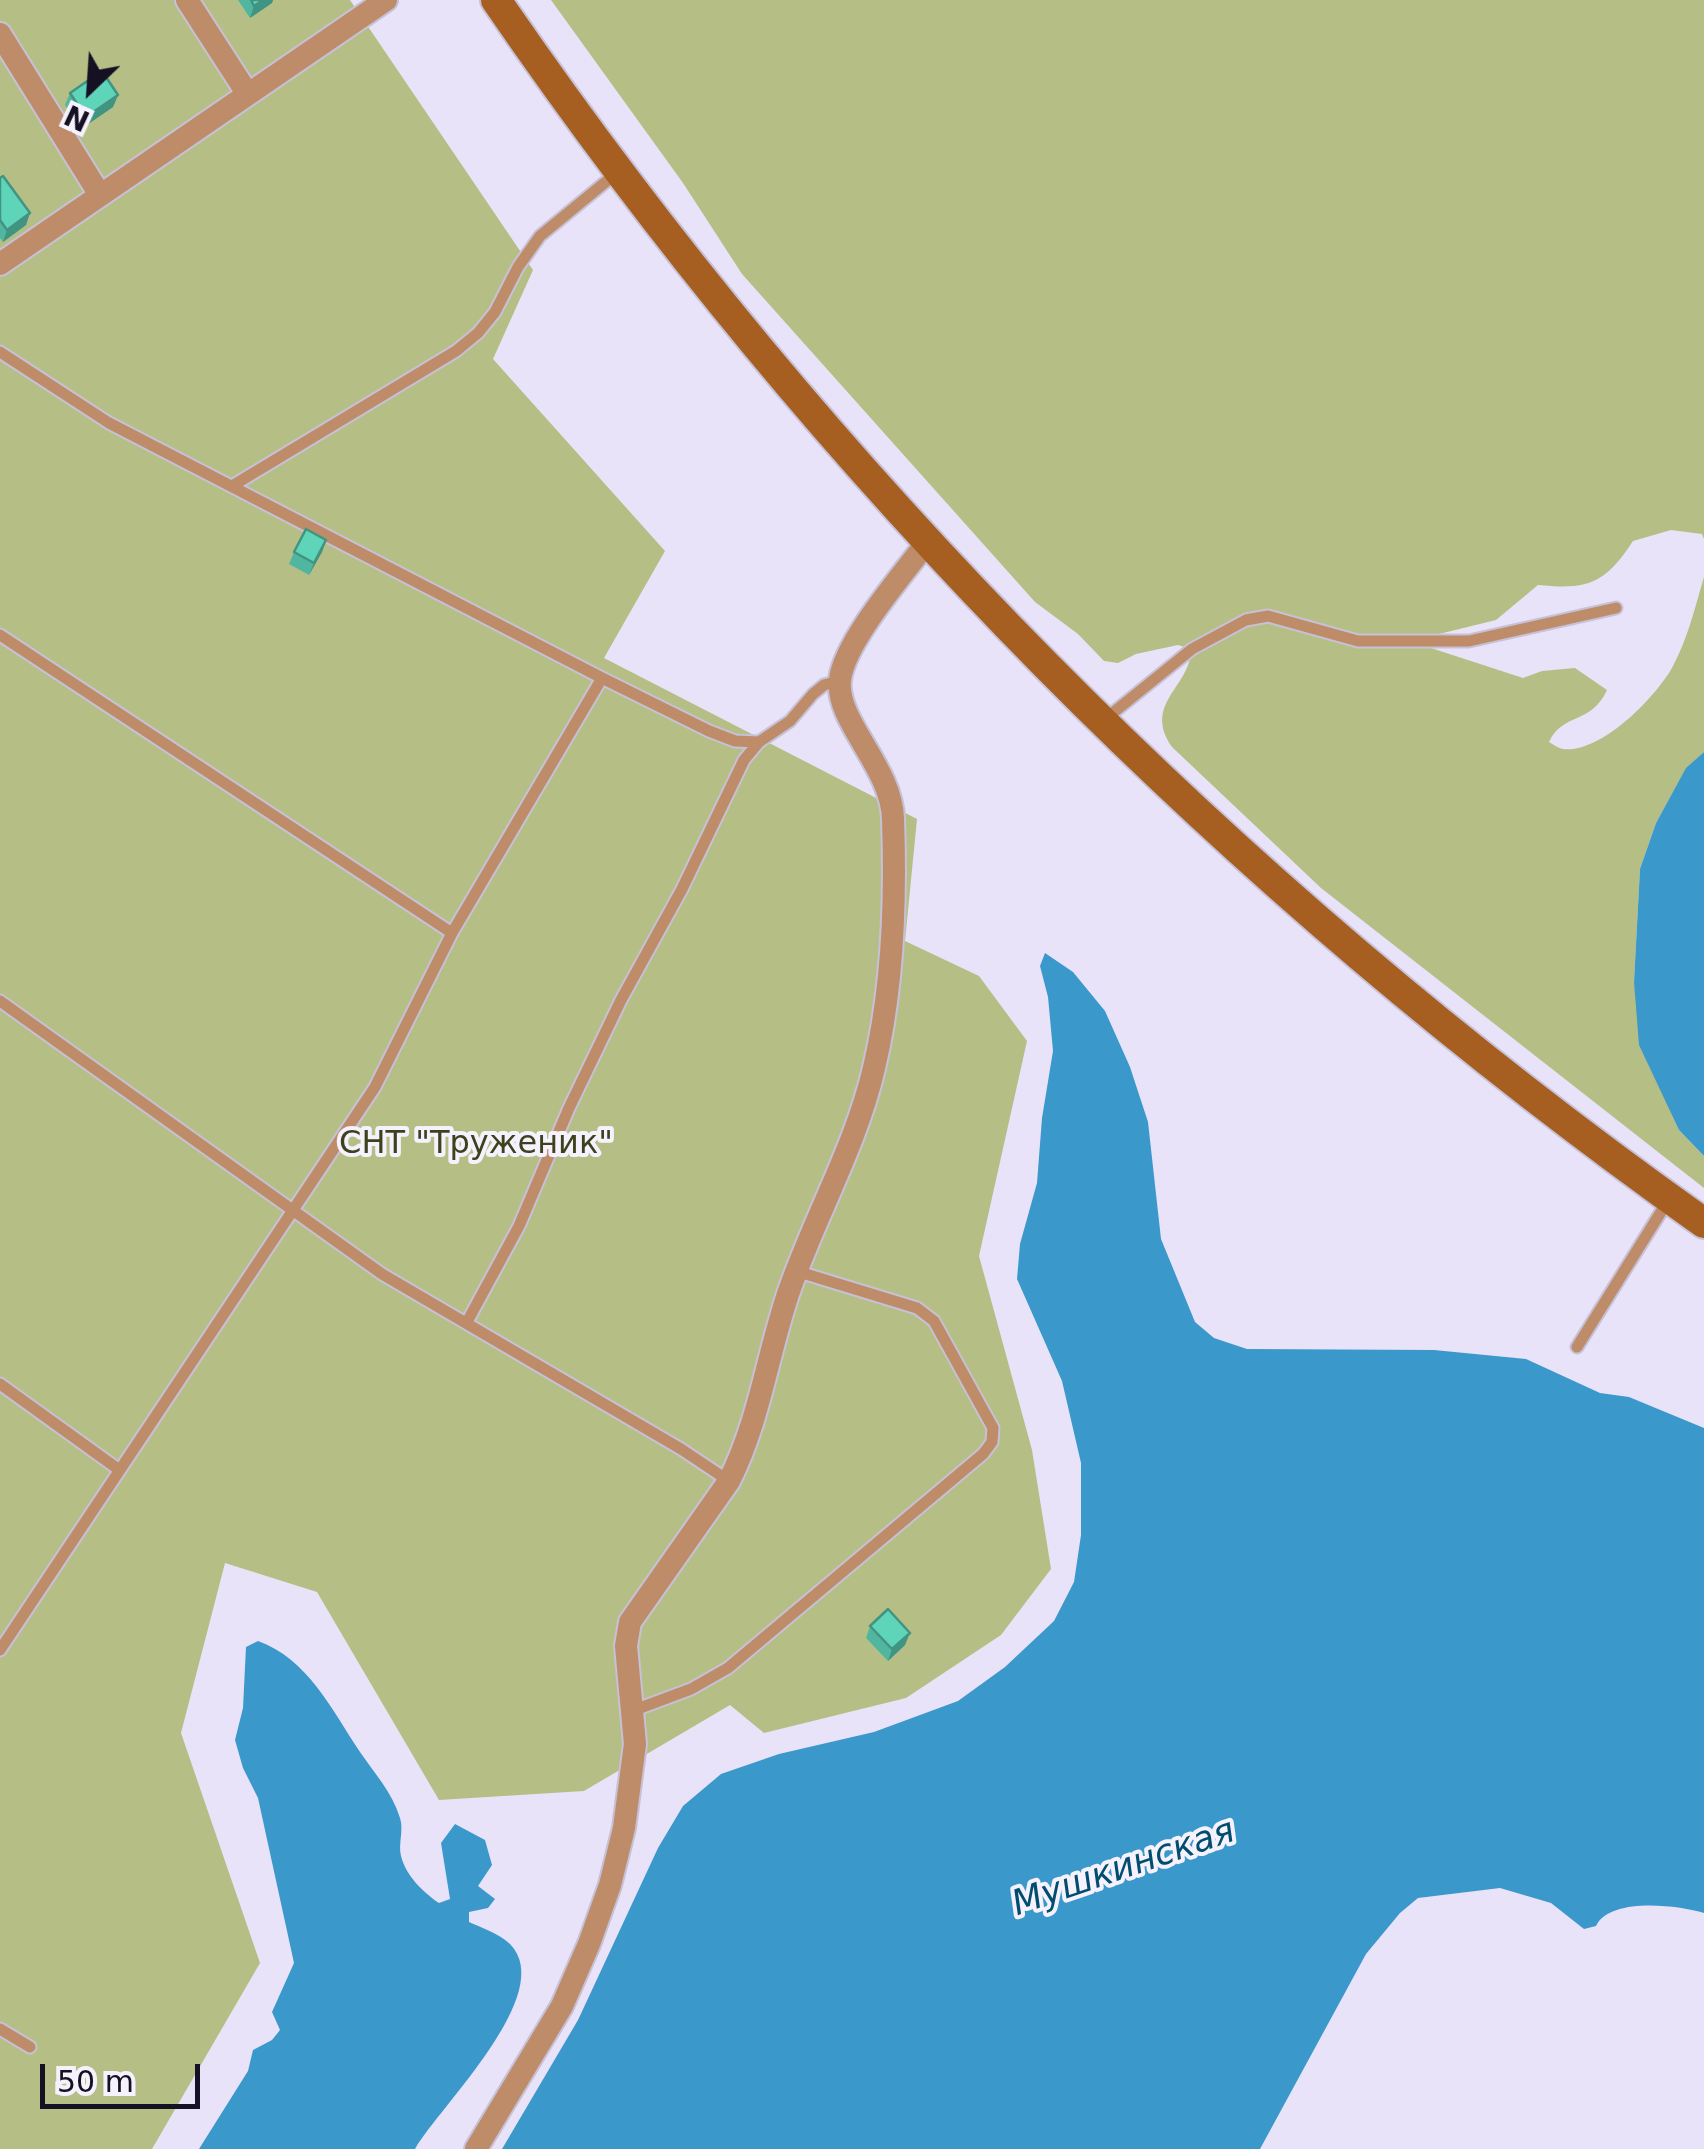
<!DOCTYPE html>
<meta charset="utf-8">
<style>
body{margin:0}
#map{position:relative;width:1704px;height:2149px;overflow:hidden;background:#e8e3f9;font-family:"DejaVu Sans",sans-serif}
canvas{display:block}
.north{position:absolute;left:40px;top:40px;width:100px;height:100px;-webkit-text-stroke:8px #f5f2fd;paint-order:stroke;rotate:205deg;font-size:28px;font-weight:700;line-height:40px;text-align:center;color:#161023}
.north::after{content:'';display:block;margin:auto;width:35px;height:45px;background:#161023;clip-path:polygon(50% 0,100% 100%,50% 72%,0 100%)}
.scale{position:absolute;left:40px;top:2064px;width:160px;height:45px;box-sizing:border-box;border:5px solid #161023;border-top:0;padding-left:12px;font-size:30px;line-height:35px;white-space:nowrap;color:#161023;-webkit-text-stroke:8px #f5f2fd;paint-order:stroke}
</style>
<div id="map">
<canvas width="1704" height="2149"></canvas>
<div class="north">N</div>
<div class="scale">50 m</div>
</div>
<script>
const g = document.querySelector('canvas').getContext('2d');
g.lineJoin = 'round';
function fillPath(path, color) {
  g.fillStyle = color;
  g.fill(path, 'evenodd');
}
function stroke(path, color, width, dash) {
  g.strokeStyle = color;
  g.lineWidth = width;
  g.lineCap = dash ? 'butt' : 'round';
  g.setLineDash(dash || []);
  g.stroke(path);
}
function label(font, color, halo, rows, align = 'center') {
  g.font = font + ' "DejaVu Sans",sans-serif';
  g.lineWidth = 8;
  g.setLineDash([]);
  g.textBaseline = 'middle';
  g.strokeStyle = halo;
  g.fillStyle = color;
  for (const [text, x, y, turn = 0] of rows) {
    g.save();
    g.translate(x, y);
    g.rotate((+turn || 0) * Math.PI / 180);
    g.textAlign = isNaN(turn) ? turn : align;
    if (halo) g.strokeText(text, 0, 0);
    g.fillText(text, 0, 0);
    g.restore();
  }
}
const green = new Path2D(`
 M 0,0 L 350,0 L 533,270 L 493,359 L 665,551 L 604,658 L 917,819 L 905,941 L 979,976 L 1027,1041 L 979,1256 L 1032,1450 L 1051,1569 L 1001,1635 L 906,1698 L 764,1733 L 730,1705 L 584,1791 L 439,1800 L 317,1592 L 225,1563 L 181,1733 L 260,1963 L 152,2149 L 0,2149 Z
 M 551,0 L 1704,0 L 1704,539 L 1702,534 L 1671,530 L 1633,541 C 1605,584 1588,590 1538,585 L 1496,620 L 1439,634 L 1431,648 L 1523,678 L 1542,671 L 1575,668 L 1607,690 C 1591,725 1563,712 1549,742 C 1554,745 1558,748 1563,749 C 1601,754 1657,696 1673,666 C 1688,638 1695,607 1704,577 L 1704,752 L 1686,769 L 1656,823 L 1640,869 L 1634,982 L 1662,1091 L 1679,1130 L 1704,1156 L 1704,1188 L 1321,888 L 1172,747 C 1142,703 1191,687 1191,649 L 1178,645 L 1136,654 L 1118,663 L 1104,661 L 1078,634 L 1035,602 L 742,274 L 683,183 Z`);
const water = new Path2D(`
 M 1704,752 L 1704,1156 L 1679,1130 L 1639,1045 L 1634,982 L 1640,869 L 1656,823 L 1686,768 Z
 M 1045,953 L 1073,972 L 1105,1011 L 1130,1067 L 1148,1122 L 1161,1239 L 1195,1322 L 1214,1338 L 1247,1349 L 1434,1350 L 1526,1359 L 1600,1393 L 1629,1397 L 1704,1428 L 1704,1913 C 1677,1905 1610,1897 1596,1926 L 1584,1929 L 1551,1903 L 1500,1888 L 1418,1898 L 1400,1913 L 1366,1954 L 1260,2149 L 502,2149 L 578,2020 L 658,1848 L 683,1806 L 721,1774 L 779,1754 L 874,1732 L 958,1701 L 1005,1667 L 1054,1621 L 1074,1582 L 1081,1535 L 1081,1463 L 1062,1381 L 1017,1279 L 1020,1244 L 1037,1183 L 1042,1118 L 1053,1051 L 1048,997 L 1040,966 Z
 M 258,1641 C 308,1659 332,1710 360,1752 C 375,1774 392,1792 400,1818 C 404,1830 398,1844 401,1856 C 406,1876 423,1892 439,1903 L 450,1899 L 441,1843 L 455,1824 L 485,1840 L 492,1865 L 478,1886 L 495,1899 L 488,1908 L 469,1912 L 469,1922 C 482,1928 500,1934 510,1944 C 558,1993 440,2106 415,2149 L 199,2149 L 248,2071 L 253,2050 L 272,2040 L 280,2030 L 272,2012 L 294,1963 L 258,1798 L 243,1768 L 235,1740 L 243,1708 L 246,1647 Z`);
const lane = new Path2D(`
 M 0,352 L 109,423 L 602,678 L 709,731 L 735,741 L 759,742
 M 232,486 L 456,351 L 478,333 L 495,312 L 518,267 L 540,236 L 619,171
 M 0,635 L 452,933
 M 1104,720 L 1192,649 L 1246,620 L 1268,616 L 1358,641 L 1469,641 L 1616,608
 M 0,1001 L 382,1274 L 681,1449 L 729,1481
 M 467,1322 L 519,1226 L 569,1108 L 621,1000 L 682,889 L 744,760 L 759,742 L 790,721 L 813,694 L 824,685 L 839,681
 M 1577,1347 L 1669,1199
 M 0,1384 L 118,1469
 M 0,1650 L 375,1087 L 452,933 L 602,678
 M 632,1711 L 691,1689 L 728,1668 L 983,1454 L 992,1442 L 993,1428 L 934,1321 L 917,1308 L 796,1271
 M 0,2029 L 30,2047`);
const street = new Path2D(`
 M 187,0 L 247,93
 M 0,34 L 100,195
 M 0,264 L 386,0
 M 476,2149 L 562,2006 L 589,1944 L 610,1885 L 624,1828 L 635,1744 L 626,1646 L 630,1622 L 729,1481 C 759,1422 767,1357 788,1294 C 814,1218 856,1146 874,1068 C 893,988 896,901 893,819 C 892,767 835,721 840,680 C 844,642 904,573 928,541`);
const secondary = new Path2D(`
 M 496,0 C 823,477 1233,889 1704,1223`);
const wall = new Path2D(`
 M 238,0 L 273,0 L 272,3 L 250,18 Z
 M 70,93 L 118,95 L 113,107 L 81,129 L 65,105 Z
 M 0,178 L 26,225 L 3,242 L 0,238 Z
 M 326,540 L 322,552 L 309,575 L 289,564 L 294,552 Z
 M 870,1626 L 905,1645 L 888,1661 L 866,1638 Z`);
const shadedWall = new Path2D(`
 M 263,0 L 273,0 L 272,3 L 250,18 L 254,6 Z
 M 118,95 L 113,107 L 81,129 L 86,117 Z
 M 30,213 L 26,225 L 3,242 L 7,230 Z
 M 326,540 L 322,552 L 309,575 L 314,563 Z
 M 910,1633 L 905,1645 L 888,1661 L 892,1649 Z`);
const building = new Path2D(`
 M 251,0 L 263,0 L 254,6 Z
 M 102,71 L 118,95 L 86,117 L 70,93 Z
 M 3,176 L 30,213 L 7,230 L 0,220 L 0,178 Z
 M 306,529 L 326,540 L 314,563 L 294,552 Z
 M 888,1609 L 910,1633 L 892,1649 L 870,1626 Z`);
const parkNames = [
 ["СНТ \"Труженик\"",476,1145]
];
const waterNames = [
 ["Мушкинская",1124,1869,-19]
];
fillPath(green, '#b5bf85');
fillPath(water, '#3b98ca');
stroke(lane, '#c6c1d7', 15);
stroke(street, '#c6c1d7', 26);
stroke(secondary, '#c6c1d7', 34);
stroke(lane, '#be8c69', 11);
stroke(street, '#be8c69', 22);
stroke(secondary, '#a65e21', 30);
fillPath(wall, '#51b69f');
fillPath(shadedWall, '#429482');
fillPath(building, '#5ed4b9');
stroke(building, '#429482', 2.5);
label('32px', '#3d421d', '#f5f2fd', parkNames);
label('italic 35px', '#004d6f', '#f5f2fd', waterNames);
</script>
